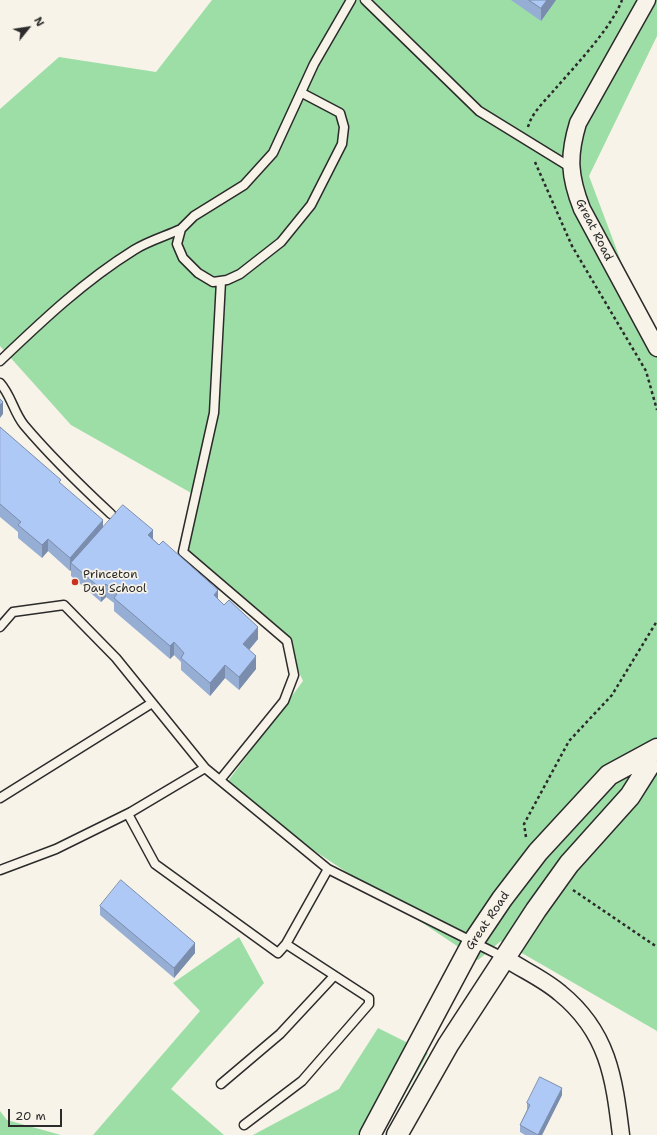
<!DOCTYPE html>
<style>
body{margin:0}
#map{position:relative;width:657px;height:1135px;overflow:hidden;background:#f7f3e8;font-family:"Shantell Sans",sans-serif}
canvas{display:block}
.north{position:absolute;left:8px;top:8px;width:40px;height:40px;-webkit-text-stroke:3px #f7f3e8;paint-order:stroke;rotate:60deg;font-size:11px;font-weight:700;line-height:16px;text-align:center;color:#2b2b2b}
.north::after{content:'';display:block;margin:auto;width:14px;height:18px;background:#2b2b2b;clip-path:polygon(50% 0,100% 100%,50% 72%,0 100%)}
.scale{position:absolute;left:8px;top:1109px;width:54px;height:18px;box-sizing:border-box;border:2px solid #2b2b2b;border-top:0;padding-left:5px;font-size:12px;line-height:14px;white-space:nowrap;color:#2b2b2b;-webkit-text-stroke:3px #f7f3e8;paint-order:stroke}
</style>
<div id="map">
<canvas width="657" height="1135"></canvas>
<div class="north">N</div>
<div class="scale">20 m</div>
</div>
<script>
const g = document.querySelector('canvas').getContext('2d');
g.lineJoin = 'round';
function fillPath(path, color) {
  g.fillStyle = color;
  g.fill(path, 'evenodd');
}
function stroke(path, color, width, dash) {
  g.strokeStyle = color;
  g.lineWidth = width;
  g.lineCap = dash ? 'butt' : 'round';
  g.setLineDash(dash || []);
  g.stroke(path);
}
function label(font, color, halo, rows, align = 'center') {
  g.font = font + ' "Shantell Sans",sans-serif';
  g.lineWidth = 3.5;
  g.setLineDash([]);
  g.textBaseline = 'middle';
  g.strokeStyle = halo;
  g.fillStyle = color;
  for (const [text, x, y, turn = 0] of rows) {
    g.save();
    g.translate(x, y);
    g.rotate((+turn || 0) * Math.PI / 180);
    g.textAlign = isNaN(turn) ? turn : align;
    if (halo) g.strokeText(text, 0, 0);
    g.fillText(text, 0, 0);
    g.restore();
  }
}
const green = new Path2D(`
 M 212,0 L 657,0 L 657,36 L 589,176 L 657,357 L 657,1031 L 501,941 L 478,960 L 222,789 L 303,681 L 289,650 L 182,551 L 193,494 L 71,425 L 0,346 L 0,109 L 59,57 L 156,72 Z
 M 239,937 L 264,983 L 171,1089 L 224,1135 L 93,1135 L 200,1011 L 173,983 Z
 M 378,1028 L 428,1053 L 382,1135 L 253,1135 L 339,1089 Z
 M 0,1111 L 7,1120 L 61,1135 L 0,1135 Z`);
const path = new Path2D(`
 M 528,127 C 532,112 546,100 556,88 C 576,65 612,27 622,0
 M 535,162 L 572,246 L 646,371 L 657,410
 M 526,837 L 524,824 L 569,741 L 612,695 L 657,621
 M 573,890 L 657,947`);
const service = new Path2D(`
 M 365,0 L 479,111 L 570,167
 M 302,93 L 340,113 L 344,127 L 342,144 L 311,205 L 281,242 L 240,274 L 227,280 L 213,282 L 198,273 L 183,258 L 177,244 L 181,229 L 194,216 L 244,185 L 273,153 L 314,64 L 351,0
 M 0,361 C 42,321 84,281 134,250 C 148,241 166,236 181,229
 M 0,383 C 11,395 14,413 24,425 C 51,457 81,486 111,514
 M 0,627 L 13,612 L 64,605 L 116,658 L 205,768 L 328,869 L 505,958
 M 220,780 L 284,701 L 294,675 L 287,641 L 183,552 L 214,413 L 221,281
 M 0,798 L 152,703
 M 128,814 L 155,864 L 278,953 L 286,944
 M 0,870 L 56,849 L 131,812 L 205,768
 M 221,1084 L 280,1034 L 334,976
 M 244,1125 L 302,1081 L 369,1004 L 369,998 L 286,944 L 328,869`);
const minor = new Path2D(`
 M 647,0 L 578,123 C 568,156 569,176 582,209 L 657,348
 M 505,958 C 523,970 544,979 560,993 C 608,1032 614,1077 621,1135`);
const tertiary = new Path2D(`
 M 370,1135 L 473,942 L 502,899 L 538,852 L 609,775 L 657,749
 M 397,1135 L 448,1045 L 536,910 L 569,864 L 630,796 L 657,753`);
const wall = new Path2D(`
 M 511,0 L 556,0 L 541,21 Z
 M 0,427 L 61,484 L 103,527 L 153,539 L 218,599 L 258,639 L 249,650 L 256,669 L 239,690 L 225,678 L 210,696 L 181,670 L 181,662 L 174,655 L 170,659 L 114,611 L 114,603 L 106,597 L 101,602 L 71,576 L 71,570 L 70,571 L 48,551 L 42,558 L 18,538 L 18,532 L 0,517 Z
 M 100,906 L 195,953 L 174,978 L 100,915 Z
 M 562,1095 L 542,1135 L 525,1135 L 520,1132 L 520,1125 L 527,1110 L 527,1103 Z`);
const shadedWall = new Path2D(`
 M 547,0 L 556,0 L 541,21 L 541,8 Z
 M 3,402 L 3,414 L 0,418 L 0,405 Z
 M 103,520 L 103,532 L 71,563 L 71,570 L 70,571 L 70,558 Z
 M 153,530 L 153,543 L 148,535 Z
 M 48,539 L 48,551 L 42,558 L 42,545 Z
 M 106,584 L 106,597 L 101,602 L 101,589 Z
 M 218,590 L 218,603 L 214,595 Z
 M 258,627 L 258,639 L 243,657 L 243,644 Z
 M 174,642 L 174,655 L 170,659 L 170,646 Z
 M 256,656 L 256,669 L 239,690 L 239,677 Z
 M 225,665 L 225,678 L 210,696 L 210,683 Z
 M 195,943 L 195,953 L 174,978 L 174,968 Z
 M 562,1088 L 562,1095 L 542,1135 L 538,1135 Z`);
const building = new Path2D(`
 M 529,0 L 547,0 L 541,8 Z
 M 0,399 L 3,402 L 0,405 Z
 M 0,427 L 61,480 L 59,482 L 103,520 L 70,558 L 48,539 L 42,545 L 18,525 L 21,522 L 0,504 Z
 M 123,505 L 153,530 L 148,535 L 159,545 L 163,541 L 218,590 L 214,595 L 224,605 L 229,600 L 258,627 L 243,644 L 256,656 L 239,677 L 225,665 L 210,683 L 181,658 L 184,653 L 174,642 L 170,646 L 114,598 L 117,594 L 106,584 L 101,589 L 71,563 Z
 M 121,880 L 195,943 L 174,968 L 100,906 Z
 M 540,1077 L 562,1088 L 538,1135 L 520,1125 L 530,1105 L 527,1103 Z`);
const markers = [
 [75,582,4,"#c8321e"]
];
const streetNames = [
 ["Great Road",594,230,63],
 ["Great Road",488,921,-56]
];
const poiNames = [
 ["Princeton",83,575],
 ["Day School",83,589]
];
fillPath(green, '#9ddea7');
stroke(service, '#2b2b2b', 11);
stroke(minor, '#2b2b2b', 19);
stroke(tertiary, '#2b2b2b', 23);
stroke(path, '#2b2b2b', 2.5, [3, 3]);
stroke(service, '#f7f3e8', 8);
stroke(minor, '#f7f3e8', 16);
stroke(tertiary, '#f7f3e8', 20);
fillPath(wall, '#96add4');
fillPath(shadedWall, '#7a8dad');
fillPath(building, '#afc9f7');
stroke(building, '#7a8dad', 1);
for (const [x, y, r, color] of markers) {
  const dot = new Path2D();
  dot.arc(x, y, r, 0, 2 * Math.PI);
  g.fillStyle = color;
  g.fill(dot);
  stroke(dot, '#f7f3e8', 1.5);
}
label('12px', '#2b2b2b', '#f7f3e8', streetNames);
label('12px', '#2b2b2b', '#f7f3e8', poiNames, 'left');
</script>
